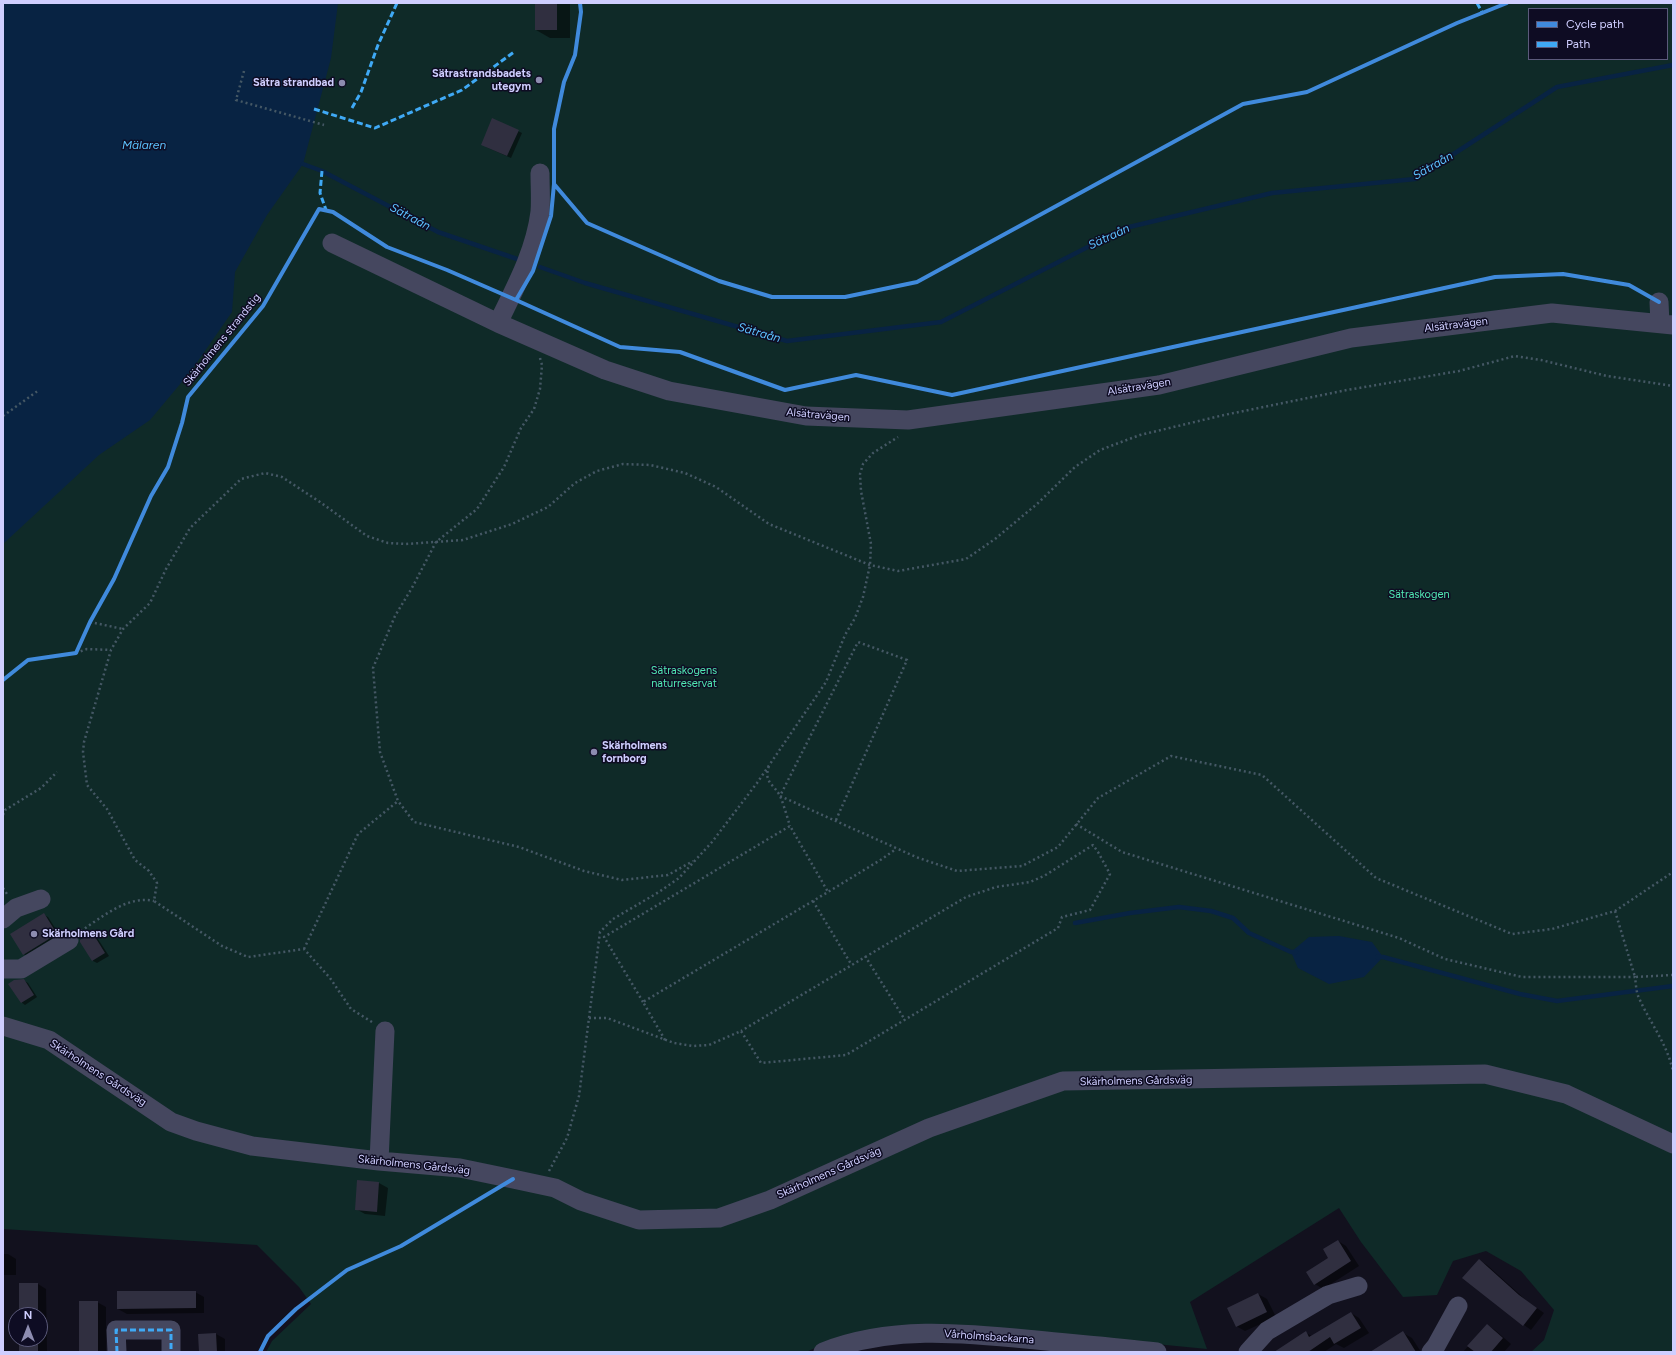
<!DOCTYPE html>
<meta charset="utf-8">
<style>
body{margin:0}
#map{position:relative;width:1676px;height:1355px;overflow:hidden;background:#12111e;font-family:Figtree,sans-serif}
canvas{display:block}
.frame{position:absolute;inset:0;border:4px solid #cfceff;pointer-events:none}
.legend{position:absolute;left:1528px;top:8px;width:140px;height:52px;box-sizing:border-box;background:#0e0c23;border:1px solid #5b5a7b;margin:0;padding:5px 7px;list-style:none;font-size:12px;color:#cfceff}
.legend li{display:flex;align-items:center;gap:8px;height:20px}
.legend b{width:20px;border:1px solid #5b5a7b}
.north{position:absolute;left:8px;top:1307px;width:40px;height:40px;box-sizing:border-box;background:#0e0c23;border:1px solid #5b5a7b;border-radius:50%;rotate:0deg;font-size:11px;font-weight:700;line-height:16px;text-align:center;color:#cfceff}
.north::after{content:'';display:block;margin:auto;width:14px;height:18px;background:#8d8cb0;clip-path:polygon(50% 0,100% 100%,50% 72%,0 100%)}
</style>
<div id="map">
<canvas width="1676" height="1355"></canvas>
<div class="frame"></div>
<ul class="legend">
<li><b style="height:5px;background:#408adc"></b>Cycle path</li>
<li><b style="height:5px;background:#3fa9f5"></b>Path</li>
</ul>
<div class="north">N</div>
</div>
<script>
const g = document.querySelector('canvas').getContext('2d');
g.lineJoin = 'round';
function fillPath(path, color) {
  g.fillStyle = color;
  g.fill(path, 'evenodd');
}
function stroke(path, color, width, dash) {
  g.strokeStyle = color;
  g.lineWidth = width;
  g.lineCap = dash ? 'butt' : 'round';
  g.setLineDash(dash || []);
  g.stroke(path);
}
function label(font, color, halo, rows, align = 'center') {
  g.font = font + ' Figtree,sans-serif';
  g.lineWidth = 3;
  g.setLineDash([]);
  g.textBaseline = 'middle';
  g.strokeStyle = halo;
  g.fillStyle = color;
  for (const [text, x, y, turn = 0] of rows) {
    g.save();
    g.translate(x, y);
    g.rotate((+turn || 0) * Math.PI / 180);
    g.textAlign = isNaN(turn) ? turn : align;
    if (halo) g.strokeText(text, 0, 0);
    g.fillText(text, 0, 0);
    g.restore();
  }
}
const green = new Path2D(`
 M 3,3 L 1673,3 L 1673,1352 L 1531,1352 L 1544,1340 L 1554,1310 L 1521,1271 L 1486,1251 L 1453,1261 L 1437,1295 L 1403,1297 L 1361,1242 L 1339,1208 L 1190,1302 L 1207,1349 L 1125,1341 L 838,1338 L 806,1352 L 266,1352 L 272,1341 L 311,1304 L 299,1287 L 257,1245 L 3,1229 ZM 1529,9 L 1667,9 L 1667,59 L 1529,59 Z`);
const water = new Path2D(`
 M 3,3 L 338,3 L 331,58 L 303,164 L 267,215 L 235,272 L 232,312 L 191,371 L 150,420 L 99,455 L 3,544 Z
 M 1339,936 L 1372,942 L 1383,957 L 1364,977 L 1329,984 L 1298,968 L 1291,952 L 1309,937 Z`);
const shadow = new Path2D(`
 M 536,3 L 570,3 L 570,38 L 550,38 L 536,30 Z
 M 518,131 L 522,133 L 511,158 L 486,147 Z
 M 44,915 L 48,917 L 61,937 L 28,957 L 24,954 Z
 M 92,933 L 96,936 L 109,956 L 97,963 L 93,961 L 81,941 Z
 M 23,980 L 28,983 L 37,997 L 25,1005 L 21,1002 Z
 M 379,1183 L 388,1188 L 385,1216 L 365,1214 L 356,1209 Z
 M 1338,1241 L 1346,1246 L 1359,1266 L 1323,1289 L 1315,1284 Z
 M 3,1254 L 8,1254 L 16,1259 L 16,1275 L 3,1275 Z
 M 1479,1260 L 1487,1265 L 1527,1301 L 1544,1313 L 1531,1330 L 1524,1325 Z
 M 38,1284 L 46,1289 L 47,1352 L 20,1352 L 20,1339 L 40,1339 L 40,1315 L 20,1315 Z
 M 195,1292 L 204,1297 L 204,1313 L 127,1314 L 118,1309 Z
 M 1258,1294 L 1267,1299 L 1276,1317 L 1245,1331 L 1236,1326 Z
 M 97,1302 L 106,1307 L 106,1352 L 80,1352 Z
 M 1351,1313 L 1359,1318 L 1369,1333 L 1344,1348 L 1336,1344 L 1324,1352 L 1280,1352 L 1306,1333 L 1312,1336 Z
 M 1487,1325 L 1495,1330 L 1511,1344 L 1504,1352 L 1463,1352 Z
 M 1403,1333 L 1412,1338 L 1421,1352 L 1386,1352 Z
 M 216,1334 L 225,1339 L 225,1352 L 200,1352 L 199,1335 Z`);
const stream = new Path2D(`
 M 303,164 L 322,171 L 438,232 L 520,260
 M 540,267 L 585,283 L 787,341 L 941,322 L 1125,228 L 1272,193 L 1415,179 L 1557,87 L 1673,65
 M 1075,923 L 1130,913 L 1179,907 L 1211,911 L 1233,918 L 1249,933 L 1291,952 L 1296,952
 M 1377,957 L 1383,957 L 1520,994 L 1557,1001 L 1673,986`);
const building = new Path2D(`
 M 535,3 L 557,3 L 557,30 L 535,30 Z
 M 492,118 L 519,130 L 507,156 L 481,145 Z
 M 44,913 L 57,934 L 23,955 L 10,934 Z
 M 92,932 L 105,953 L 92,961 L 80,942 L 80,940 Z
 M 24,979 L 34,995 L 21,1003 L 8,984 L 14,980 Z
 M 357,1180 L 379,1182 L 377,1212 L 355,1210 Z
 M 1338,1240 L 1351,1261 L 1314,1285 L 1306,1272 L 1328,1258 L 1323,1249 Z
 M 1479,1259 L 1519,1295 L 1537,1308 L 1523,1326 L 1462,1278 Z
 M 19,1283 L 38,1283 L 38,1315 L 19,1315 Z
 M 117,1291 L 196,1291 L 196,1308 L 117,1309 Z
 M 1258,1293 L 1267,1312 L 1236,1327 L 1227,1308 Z
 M 79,1301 L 98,1301 L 98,1352 L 79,1352 Z
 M 1351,1312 L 1361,1328 L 1334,1344 L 1330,1337 L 1308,1352 L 1274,1352 L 1306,1331 L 1309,1337 Z
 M 1487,1324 L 1503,1338 L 1491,1352 L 1475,1352 L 1467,1346 Z
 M 1403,1331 L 1416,1352 L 1370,1352 Z
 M 216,1333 L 217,1352 L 199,1352 L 198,1334 Z
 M 19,1339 L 38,1339 L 38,1352 L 19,1352 Z`);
const path = new Path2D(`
 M 244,71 L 236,100 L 324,125
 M 540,358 L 542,365 L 540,389 L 534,409 L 521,428 L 504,467 L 477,509 L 436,542 L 413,586 L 395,616 L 373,668 L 380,752 L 398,801 L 414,822 L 519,847 L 584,871 L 622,880 L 668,875 L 693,861
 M 3,416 L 39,390
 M 90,622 L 123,629
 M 76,653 L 87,649 L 111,650
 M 769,766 C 763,782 774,784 780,796 C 784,805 787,817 790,826
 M 3,815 L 5,810 L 41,788 L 57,772
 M 836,820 L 907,660 L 858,642 L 780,796 L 916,857 L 957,871 L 1022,866 L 1058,847 L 1098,798 L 1171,756 L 1262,775 L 1376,878 L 1512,934 L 1552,929 L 1615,911 L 1673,872
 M 1076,824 L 1122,852 L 1399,938 L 1445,959 L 1522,977 L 1635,977 C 1636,984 1636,992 1639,998 C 1650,1023 1668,1045 1673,1072
 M 3,888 L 7,894
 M 813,901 L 851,964
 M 1615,911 L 1635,977 L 1673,975
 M 81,931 C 102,917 128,895 154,901
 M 304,949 L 358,834 L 398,801
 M 865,956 L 905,1020
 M 643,1002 L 604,937 L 790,826 L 828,892
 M 589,1018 L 607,1018 L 674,1043 L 693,1046 L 709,1045 L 741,1031 L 761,1063 L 846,1055 L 1058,928 L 1062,917 L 1090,910 L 1110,874 L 1098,852 L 1093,845 L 1044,876 L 1030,882 L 996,887 L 966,897 L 741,1031
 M 372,1022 L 351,1009 L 330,978 L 304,949 L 248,957 L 222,946 L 154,901 L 157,883 L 149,871 L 135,860 L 107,809 L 87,785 L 83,752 L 84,742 L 111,650 L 123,629 L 150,603 L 166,569 L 190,528 L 241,479 L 265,473 L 282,477 L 320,502 L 367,536 L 388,543 L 406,544 L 463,540 L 512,524 L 548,507 L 575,483 L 597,471 L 623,464 L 650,465 L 685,473 L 716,487 L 769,524 L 870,565 L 898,571 L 966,559 L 995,539 L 1037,504 L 1075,467 L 1100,450 L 1140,435 L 1224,415 L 1347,390 L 1459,371 L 1515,356 L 1541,360 L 1607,376 L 1673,386
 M 665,1040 L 643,1002 L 828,892 L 882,859 L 896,849
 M 549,1171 L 567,1138 L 579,1096 L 600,932 L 613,919 L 659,892 L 679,878 L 712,842 L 757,783 L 826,682 L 845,635 L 855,618 L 863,597 L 870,565 L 871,544 L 861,491 L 860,474 L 863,464 L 873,453 L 898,437`);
const minor = new Path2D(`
 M 332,243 L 498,323 L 605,370 L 669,391 L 806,416 L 908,420 L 1159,385 L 1351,338 L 1552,313 L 1673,325
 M 1659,302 L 1660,323
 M 498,323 C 515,288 535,252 540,212 C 541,199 540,186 540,173
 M 3,919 L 16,908 L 41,899
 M 3,969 L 21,969 L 69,940
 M 3,1026 L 49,1040 L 171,1122 L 196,1131 L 252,1146 L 379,1161 L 460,1168 L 513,1179 L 555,1188 L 581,1201 L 639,1220 L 719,1218 L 770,1200 L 929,1128 L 1063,1081 L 1485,1074 L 1566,1094 L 1673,1144
 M 379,1161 L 385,1031
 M 117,1352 L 116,1330 L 171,1330 L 171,1352
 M 823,1352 C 891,1325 964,1333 1036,1340 C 1076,1344 1116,1347 1157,1352
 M 1248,1352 L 1267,1331 L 1328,1295 L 1358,1286
 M 1431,1352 L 1436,1346 L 1458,1306`);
const quiet = new Path2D(`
 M 1477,3 L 1483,14
 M 352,108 L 361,92 L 378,45 L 397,3
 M 314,109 L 375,128 L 462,90 L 514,52
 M 322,171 L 320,193 L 326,210
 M 117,1352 L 116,1330 L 171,1330 L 171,1352`);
const cycleway = new Path2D(`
 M 554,184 L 587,223 L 719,281 L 772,297 L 845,297 L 917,282 L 1243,104 L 1307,92 L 1457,23 L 1507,3
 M 516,300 L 620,347 L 680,352 L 785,390 L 856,375 L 952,395 L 1495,277 L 1563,274 L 1629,285 L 1659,302
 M 3,680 L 28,660 L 76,653 L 90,622 L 114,579 L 151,496 L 168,467 L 182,423 L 188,397 L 263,306 L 319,209 L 333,212 L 387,247 L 447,270 L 516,300 L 533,271 L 551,216 L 554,184 L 554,129 L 564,82 L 575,55 L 581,12 L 580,3
 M 260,1352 L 268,1336 L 296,1309 L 347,1270 L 401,1246 L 513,1179`);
const markers = [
 [539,80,4,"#8d8cb0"],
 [342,83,4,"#8d8cb0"],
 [594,752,4,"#8d8cb0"],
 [34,934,4,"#8d8cb0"]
];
const poiNames = [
 ["Sätrastrandsbadets",531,74],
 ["utegym",531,87],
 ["Sätra strandbad",334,83],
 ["Skärholmens",602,746,"left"],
 ["fornborg",602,759,"left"],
 ["Skärholmens Gård",42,934,"left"]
];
const streetNames = [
 ["Alsätravägen",1456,325,-7],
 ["Skärholmens strandstig",222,340,-51],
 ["Alsätravägen",1139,387,-9],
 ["Alsätravägen",818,415,5],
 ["Skärholmens Gårdsväg",98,1073,33],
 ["Skärholmens Gårdsväg",1136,1081,-1],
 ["Skärholmens Gårdsväg",414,1165,6],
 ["Skärholmens Gårdsväg",829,1173,-24],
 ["Vårholmsbackarna",989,1337,4]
];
const parkNames = [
 ["Sätraskogen",1419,595],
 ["Sätraskogens",684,671],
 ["naturreservat",684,684]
];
const waterNames = [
 ["Mälaren",144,145],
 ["Sätraån",1433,166,-30],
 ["Sätraån",410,217,28],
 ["Sätraån",1109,237,-25],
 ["Sätraån",759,333,16]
];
fillPath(green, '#0f2a28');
fillPath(water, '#082343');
fillPath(shadow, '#0007');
stroke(stream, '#082343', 4.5);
fillPath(building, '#302f40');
stroke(path, '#455865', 2.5, [2, 3]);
stroke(minor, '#45475f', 19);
stroke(quiet, '#3fa9f5', 3, [6, 3]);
stroke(cycleway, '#408adc', 4);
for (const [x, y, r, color] of markers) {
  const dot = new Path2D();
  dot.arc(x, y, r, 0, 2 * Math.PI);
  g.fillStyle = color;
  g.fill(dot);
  stroke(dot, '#0e0c23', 1.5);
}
label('bold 11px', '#cfceff', '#0e0c23', poiNames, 'right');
label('11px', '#cfceff', '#0e0c23', streetNames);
label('11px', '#51e9b4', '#0e0c23', parkNames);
label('italic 12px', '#5cc3ff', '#0e0c23', waterNames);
</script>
